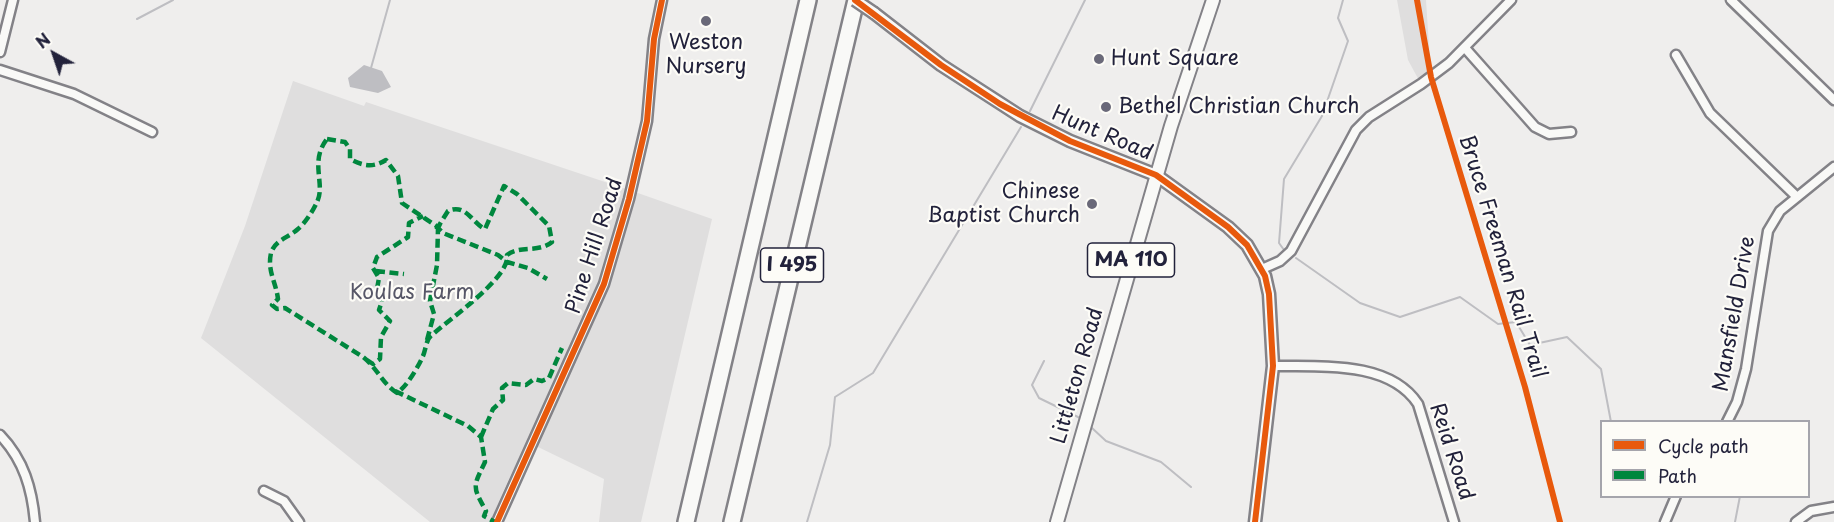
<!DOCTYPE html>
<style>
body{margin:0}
#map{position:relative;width:1834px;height:522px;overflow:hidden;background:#efeeed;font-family:"Playpen Sans",sans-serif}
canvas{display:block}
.legend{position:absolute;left:1600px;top:420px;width:210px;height:78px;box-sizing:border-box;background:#fdfcf7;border:2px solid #a5a5ac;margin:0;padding:8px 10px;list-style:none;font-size:18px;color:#22223b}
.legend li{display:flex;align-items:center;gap:12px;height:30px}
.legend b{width:30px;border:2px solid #a5a5ac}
.north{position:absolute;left:24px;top:24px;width:60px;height:60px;-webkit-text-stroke:4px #fdfcf7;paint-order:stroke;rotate:320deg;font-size:16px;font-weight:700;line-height:24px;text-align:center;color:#22223b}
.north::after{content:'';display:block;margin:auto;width:21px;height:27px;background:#22223b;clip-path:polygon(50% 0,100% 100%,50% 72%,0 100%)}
</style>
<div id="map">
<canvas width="1834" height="522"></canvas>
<ul class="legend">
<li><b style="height:8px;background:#e8590c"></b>Cycle path</li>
<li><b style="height:8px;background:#00873e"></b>Path</li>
</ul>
<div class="north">N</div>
</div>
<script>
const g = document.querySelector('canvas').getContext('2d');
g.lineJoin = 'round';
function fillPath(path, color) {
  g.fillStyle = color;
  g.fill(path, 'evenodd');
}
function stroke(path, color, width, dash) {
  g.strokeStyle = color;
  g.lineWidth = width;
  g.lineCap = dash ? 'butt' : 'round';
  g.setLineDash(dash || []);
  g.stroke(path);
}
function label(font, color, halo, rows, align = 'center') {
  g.font = font + ' "Playpen Sans",sans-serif';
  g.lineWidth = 4.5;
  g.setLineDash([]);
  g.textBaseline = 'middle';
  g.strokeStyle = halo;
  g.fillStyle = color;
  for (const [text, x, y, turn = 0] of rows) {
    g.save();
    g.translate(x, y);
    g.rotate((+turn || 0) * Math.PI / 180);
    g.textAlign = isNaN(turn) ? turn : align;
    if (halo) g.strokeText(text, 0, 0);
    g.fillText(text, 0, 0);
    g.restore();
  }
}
const green = new Path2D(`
 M 1397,0 L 1426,0 L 1431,77 L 1421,84 L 1408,60 Z
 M 293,81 L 364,106 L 366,102 L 626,189 C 608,263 581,333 547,402 C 528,442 506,480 491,522 L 430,522 L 201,338 L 245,226 Z
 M 635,192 L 712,219 L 641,522 L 599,522 L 604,479 L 536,446 L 604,297 Z`);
const water = new Path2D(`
 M 364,65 L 382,71 L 391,87 L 378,93 L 350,87 L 348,78 Z`);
const stream = new Path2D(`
 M 137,19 L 173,0
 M 371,68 L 390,0
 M 1030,111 L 1085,0
 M 1284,250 L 1279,243 L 1284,179 L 1322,116 L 1348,41 L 1338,18 L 1343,0
 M 1296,258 L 1360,303 L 1400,317 L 1460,297 L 1498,324 L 1516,322 L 1530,345 L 1567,337 L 1601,369 L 1611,422
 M 1044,361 L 1032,385 L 1039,398 L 1080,418
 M 1092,428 L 1106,441 L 1161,462 L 1191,487
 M 807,522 L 830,445 L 835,397 L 873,373 L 1021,127
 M 1735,522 L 1740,496`);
const street = new Path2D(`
 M 1731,0 L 1834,100
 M 1465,48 L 1535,127 L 1549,134 L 1571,132
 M 0,52 L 13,0
 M 1676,55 L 1710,113 L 1797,197
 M 0,70 L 74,94 L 152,132
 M 1262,269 L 1280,261 L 1291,251 L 1356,130 L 1369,117 L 1421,84 L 1449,63 L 1511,0
 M 1273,366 C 1320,367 1389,360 1418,404 L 1454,522
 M 1727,422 L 1737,402 L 1746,369 L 1768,231 L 1780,211 L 1834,167
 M 0,435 C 24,460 32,489 35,522
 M 264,491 L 284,501 L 299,522
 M 497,522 L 604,284 L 629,199 L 647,121 L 654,39 L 662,0
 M 1665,522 L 1676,496
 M 1796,522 L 1811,511 L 1834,507`);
const secondary = new Path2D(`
 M 874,13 L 941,65 L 1020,116 L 1070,141 L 1156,175 L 1228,227 L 1247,245 L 1265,276 L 1269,294 L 1273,366 L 1255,522`);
const primary = new Path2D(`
 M 1057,522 L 1171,126 L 1213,0`);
const highway = new Path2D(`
 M 686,522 L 808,0
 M 732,522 L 856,0`);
const secondaryBridge = new Path2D(`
 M 855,0 L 874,13`);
const quiet = new Path2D(`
 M 327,139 L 345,142 L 350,149 L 350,159 C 363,166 373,168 386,160 L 398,176 L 402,203 L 438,227 L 448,211 C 466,203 472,223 485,229 L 504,186 L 517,194 L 549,226 L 552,242 C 539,253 520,245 507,255 C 511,277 448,320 432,335 C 426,339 426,349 423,356 C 417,369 407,386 397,393 C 382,383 377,368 363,357 L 285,308 L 277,309 L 272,305 L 278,299 C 276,282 267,271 271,253 C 275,240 288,238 298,229 C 305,223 313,211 317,202 C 326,184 309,162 327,139 Z
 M 440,224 L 438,228 L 443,233 L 498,255 L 507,262 L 528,268 L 547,279
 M 376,271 L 404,274
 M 427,340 L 434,314 L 430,301 L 437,265 L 438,228 L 433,225
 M 367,360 L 373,364 L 380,359 L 381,337 L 390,321 L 379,310 L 382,301 L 377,289 L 379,278 L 373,268 L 377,257 L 408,237 L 409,223 L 423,216
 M 395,391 L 468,426 L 481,437 L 485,462 C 473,487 472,486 486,511 L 484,516 L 495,522
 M 481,437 L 493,409 L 503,400 L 502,388 L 508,383 L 526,385 L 534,379 L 542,381 L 549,378 L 562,348`);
const cycleway = new Path2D(`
 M 855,0 L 941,65 L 1000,104 L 1070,141 L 1156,175 L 1228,227 L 1247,245 L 1265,276 L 1269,294 L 1273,366 L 1255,522
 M 1417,0 L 1431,77 L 1525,387 L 1560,522
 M 497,522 L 604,284 L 629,199 L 647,121 L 654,39 L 662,0`);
const markers = [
 [706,21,6,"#6a6979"],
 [1099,59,6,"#6a6979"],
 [1106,107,6,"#6a6979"],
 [1092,204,6,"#6a6979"]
];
const shields = [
 [1131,260,87],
 [792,265,63]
];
const shieldNames = [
 ["MA 110",1131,260],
 ["I 495",792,265]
];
const poiNames = [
 ["Weston",706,43,"center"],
 ["Nursery",706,67,"center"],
 ["Hunt Square",1111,59],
 ["Bethel Christian Church",1118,107],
 ["Chinese",1080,192,"right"],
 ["Baptist Church",1080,216,"right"]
];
const streetNames = [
 ["Hunt Road",1102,134,23],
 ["Pine Hill Road",595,246,-72],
 ["Bruce Freeman Rail Trail",1502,257,73],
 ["Mansfield Drive",1735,314,-80],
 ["Littleton Road",1078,376,-74],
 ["Reid Road",1451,452,72]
];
const parkNames = [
 ["Koulas Farm",412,293]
];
fillPath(green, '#dfdede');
fillPath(water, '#bebec2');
stroke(stream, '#bebec2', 2);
stroke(street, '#838287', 13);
stroke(secondary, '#838287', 15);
stroke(primary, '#838287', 16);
stroke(highway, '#838287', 20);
stroke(street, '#f9f9f7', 8);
stroke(secondary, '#f9f9f7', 10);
stroke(primary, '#f9f9f7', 12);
stroke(highway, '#f9f9f7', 15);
stroke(secondaryBridge, '#838287', 15, []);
stroke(secondaryBridge, '#f9f9f7', 10);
stroke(quiet, '#00873e', 4.5, [9, 4.5]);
stroke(cycleway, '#e8590c', 6);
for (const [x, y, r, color] of markers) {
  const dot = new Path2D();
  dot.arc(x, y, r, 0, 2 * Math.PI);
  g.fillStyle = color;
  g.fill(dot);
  stroke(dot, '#fdfcf7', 2);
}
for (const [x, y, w] of shields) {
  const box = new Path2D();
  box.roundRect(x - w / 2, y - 17, w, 34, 4.5);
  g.fillStyle = '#fdfcf7';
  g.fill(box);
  stroke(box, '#22223b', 1.5);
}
label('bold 20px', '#22223b', null, shieldNames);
label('21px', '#22223b', '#fdfcf7', poiNames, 'left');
label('21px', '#22223b', '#fdfcf7', streetNames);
label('21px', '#575768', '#fdfcf7', parkNames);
</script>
